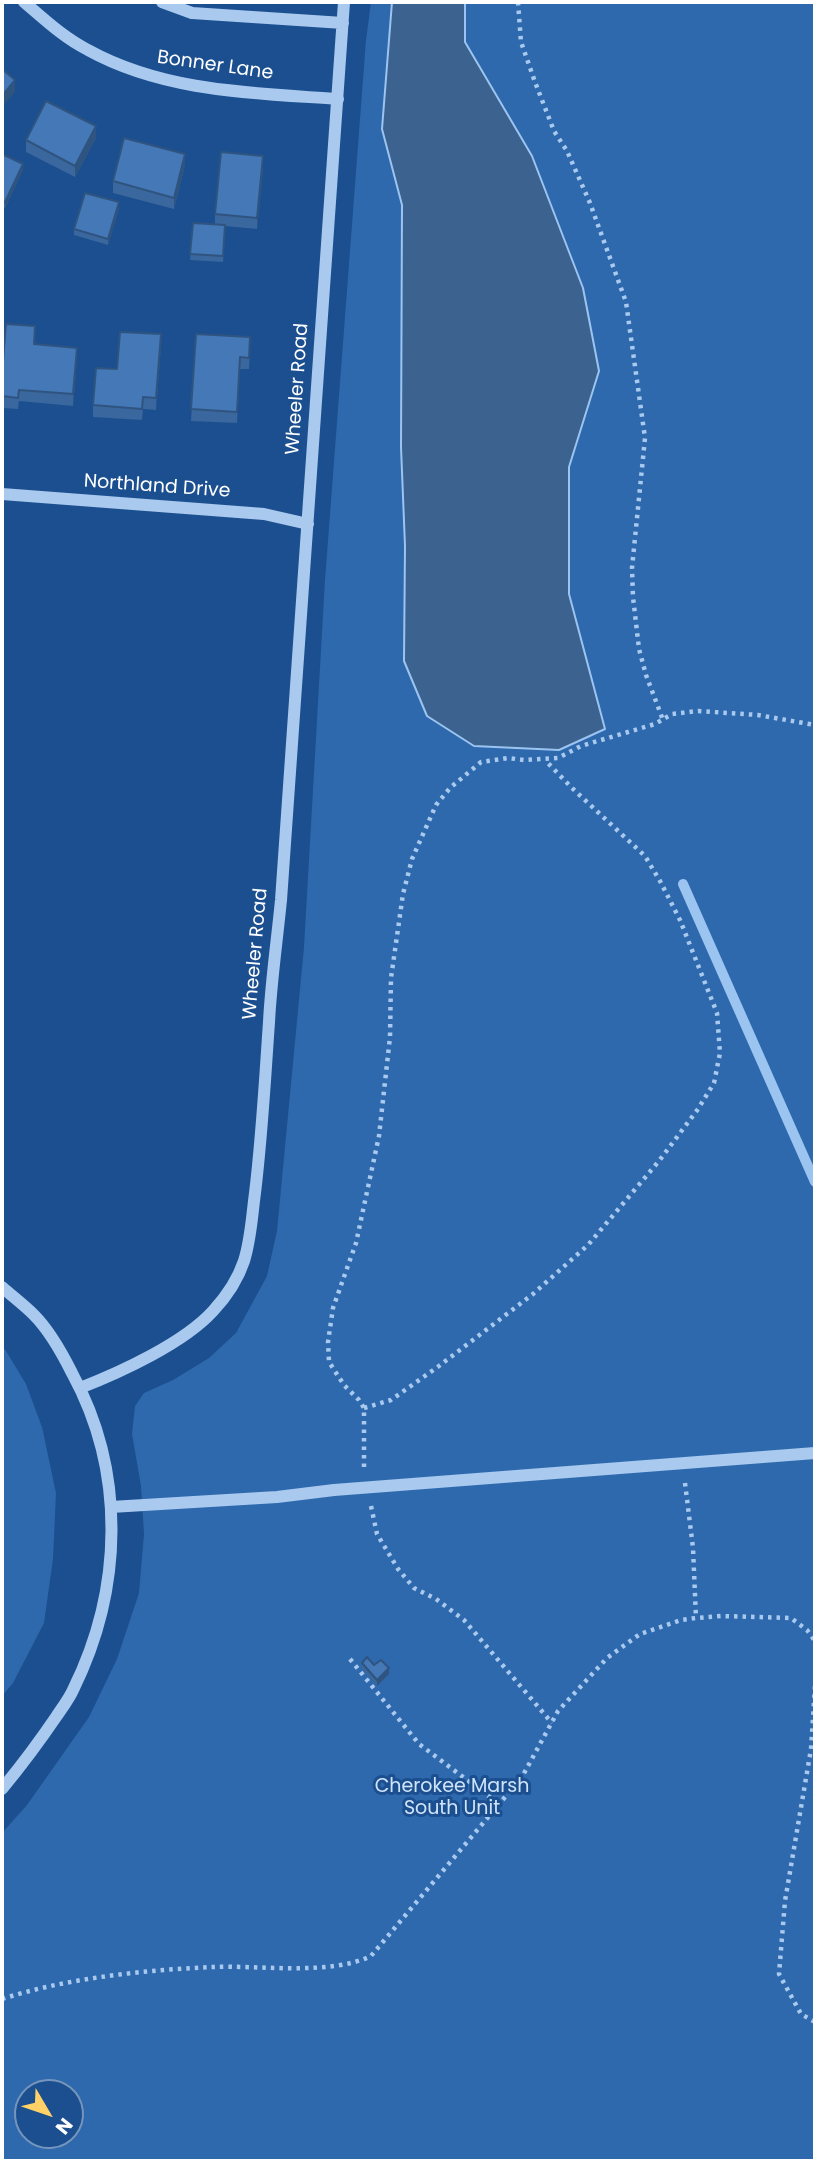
<!DOCTYPE html>
<style>
body{margin:0}
#map{position:relative;width:817px;height:2163px;overflow:hidden;background:#1b4f8f;font-family:Poppins,sans-serif}
canvas{display:block}
.frame{position:absolute;inset:0;border:4px solid #fff;pointer-events:none}
.north{position:absolute;left:14px;top:2079px;width:70px;height:70px;box-sizing:border-box;background:#1b4f8f;border:2px solid #7695bc;border-radius:50%;rotate:129deg;font-size:19px;font-weight:700;line-height:28px;text-align:center;color:#fff}
.north::after{content:'';display:block;margin:auto;width:24px;height:32px;background:#ffd166;clip-path:polygon(50% 0,100% 100%,50% 72%,0 100%)}
</style>
<div id="map">
<canvas width="817" height="2163"></canvas>
<div class="frame"></div>
<div class="north">N</div>
</div>
<script>
const g = document.querySelector('canvas').getContext('2d');
g.lineJoin = 'round';
function fillPath(path, color) {
  g.fillStyle = color;
  g.fill(path, 'evenodd');
}
function stroke(path, color, width, dash) {
  g.strokeStyle = color;
  g.lineWidth = width;
  g.lineCap = dash ? 'butt' : 'round';
  g.setLineDash(dash || []);
  g.stroke(path);
}
function label(font, color, halo, rows, align = 'center') {
  g.font = font + ' Poppins,sans-serif';
  g.lineWidth = 6;
  g.setLineDash([]);
  g.textBaseline = 'middle';
  g.strokeStyle = halo;
  g.fillStyle = color;
  for (const [text, x, y, turn = 0] of rows) {
    g.save();
    g.translate(x, y);
    g.rotate((+turn || 0) * Math.PI / 180);
    g.textAlign = isNaN(turn) ? turn : align;
    if (halo) g.strokeText(text, 0, 0);
    g.fillText(text, 0, 0);
    g.restore();
  }
}
const green = new Path2D(`
 M 371,2 L 392,2 L 382,129 L 402,205 L 401,447 L 405,546 L 605,729 L 569,594 L 569,467 L 599,371 L 583,288 L 532,156 L 465,42 L 465,2 L 815,2 L 815,2161 L 2,2161 L 2,1833 L 27,1805 L 89,1717 L 117,1659 L 139,1593 L 144,1534 L 141,1486 L 132,1434 L 135,1406 L 144,1393 L 173,1380 L 209,1358 L 236,1333 L 267,1276 L 277,1231 L 304,947 L 325,580 L 366,40 ZM 28,2093 L 70,2093 L 70,2135 L 28,2135 Z
 M 2,1347 L 6,1351 L 26,1384 L 42,1427 L 56,1493 L 53,1559 L 44,1623 L 13,1683 L 2,1696 Z`);
const water = new Path2D(`
 M 392,2 L 465,2 L 465,42 L 532,156 L 583,288 L 599,371 L 569,467 L 569,594 L 605,729 L 559,750 L 474,746 L 427,716 L 404,661 L 405,546 L 401,447 L 402,205 L 382,129 Z`);
const stream = new Path2D(`
 M 683,884 L 815,1182`);
const path = new Path2D(`
 M 518,2 L 521,42 L 535,82 L 554,131 L 567,151 L 590,203 L 626,302 L 645,438 L 632,568 L 633,597 L 639,649 L 646,675 L 663,720
 M 364,1408 L 391,1400 L 439,1366 L 533,1294 L 588,1245 L 659,1161 L 698,1109 L 714,1083 L 720,1053 L 717,1013 L 680,920 L 660,881 L 645,856 L 572,788 L 545,760
 M 364,1467 L 364,1408 L 359,1400 L 344,1385 L 329,1362 L 328,1342 L 333,1308 L 356,1243 L 379,1136 L 390,1037 L 391,978 L 403,894 L 412,859 L 436,805 L 450,788 L 481,762 L 508,758 L 524,760 L 558,758 L 581,746 L 655,724 L 672,714 L 698,711 L 758,715 L 815,725
 M 685,1483 L 693,1548 L 696,1618
 M 371,1506 L 377,1534 L 398,1569 L 414,1588 L 436,1599 L 464,1620 L 552,1723
 M 350,1659 L 419,1744 L 499,1804
 M 815,1686 L 811,1749 L 785,1901 L 779,1974 L 801,2014 L 815,2022
 M 2,1999 C 67,1978 144,1970 213,1967 C 260,1965 329,1976 371,1956 L 522,1777 L 558,1711 L 607,1658 L 640,1634 L 681,1620 L 696,1618 L 721,1616 L 791,1618 L 807,1630 L 815,1641`);
const minor = new Path2D(`
 M 24,2 C 44,19 64,38 88,50 C 164,92 253,93 338,99
 M 162,2 L 192,13 L 343,23
 M 2,494 L 264,514 L 308,524
 M 2,1287 C 12,1296 24,1305 34,1315 C 50,1331 62,1353 72,1373 C 126,1472 123,1589 73,1690 C 69,1699 62,1708 56,1717 C 39,1742 21,1766 2,1789
 M 80,1388 C 121,1372 184,1343 213,1311 C 226,1297 238,1279 244,1261 C 251,1239 252,1215 255,1193 C 262,1136 265,1079 269,1022 C 271,982 277,941 281,900 L 344,2
 M 111,1507 L 277,1497 L 334,1490 L 815,1453`);
const wall = new Path2D(`
 M 96,138 L 75,177 L 26,152 L 26,140 Z
 M 2,154 L 23,170 L 5,208 L 2,207 Z
 M 185,165 L 174,209 L 113,193 L 113,181 Z
 M 263,168 L 257,229 L 225,226 L 223,262 L 190,260 L 193,223 L 215,225 L 215,214 Z
 M 119,208 L 108,245 L 74,235 L 74,229 Z
 M 196,334 L 250,349 L 249,369 L 240,369 L 237,423 L 191,421 Z
 M 35,344 L 77,359 L 73,406 L 19,401 L 18,409 L 2,408 L 2,373 Z
 M 161,346 L 156,410 L 143,409 L 142,420 L 93,417 L 93,405 L 117,369 Z
 M 362,1663 L 374,1665 L 389,1674 L 377,1686 L 362,1669 Z`);
const shadedWall = new Path2D(`
 M 15,80 L 15,92 L 2,107 L 2,96 Z
 M 96,126 L 96,138 L 75,177 L 75,166 Z
 M 185,154 L 185,165 L 174,209 L 174,198 Z
 M 263,156 L 263,168 L 257,229 L 257,218 Z
 M 23,164 L 23,170 L 5,208 L 5,202 Z
 M 119,202 L 119,208 L 108,245 L 108,239 Z
 M 161,334 L 161,346 L 156,410 L 156,398 Z
 M 77,348 L 77,359 L 73,406 L 73,394 Z
 M 389,1668 L 389,1674 L 377,1686 L 377,1680 Z`);
const building = new Path2D(`
 M 2,69 L 15,80 L 2,96 Z
 M 46,101 L 96,126 L 75,166 L 26,140 Z
 M 124,138 L 185,154 L 174,198 L 113,181 Z
 M 221,152 L 263,156 L 257,218 L 215,214 Z
 M 2,154 L 23,164 L 5,202 L 2,201 Z
 M 85,193 L 119,202 L 108,239 L 74,229 Z
 M 193,223 L 225,225 L 223,256 L 190,254 Z
 M 6,324 L 35,326 L 34,344 L 77,348 L 73,394 L 19,390 L 18,398 L 2,396 L 2,373 Z
 M 120,332 L 161,334 L 156,398 L 143,397 L 142,409 L 93,405 L 96,368 L 117,369 Z
 M 196,334 L 250,337 L 249,358 L 240,357 L 237,412 L 191,409 Z
 M 367,1657 L 374,1665 L 381,1660 L 389,1668 L 377,1680 L 362,1663 Z`);
const streetNames = [
 ["Bonner Lane",215,66,8],
 ["Wheeler Road",298,389,-86],
 ["Northland Drive",157,487,4],
 ["Wheeler Road",256,954,-85]
];
const parkNames = [
 ["Cherokee Marsh",452,1787],
 ["South Unit",452,1809]
];
fillPath(green, '#2e69ad');
fillPath(water, '#3c6290');
stroke(water, '#9cc4f0', 2);
stroke(stream, '#9cc4f0', 10);
stroke(path, '#a9c9ee', 4.5, [3.5, 5]);
stroke(minor, '#a9c9ee', 12);
fillPath(wall, '#3a679d');
fillPath(shadedWall, '#305480');
fillPath(building, '#4478b7');
stroke(building, '#305480', 2);
label('19px', '#fff', '#1b4f8f', streetNames);
label('19px', '#cfe3fa', '#1b4f8f', parkNames);
</script>
